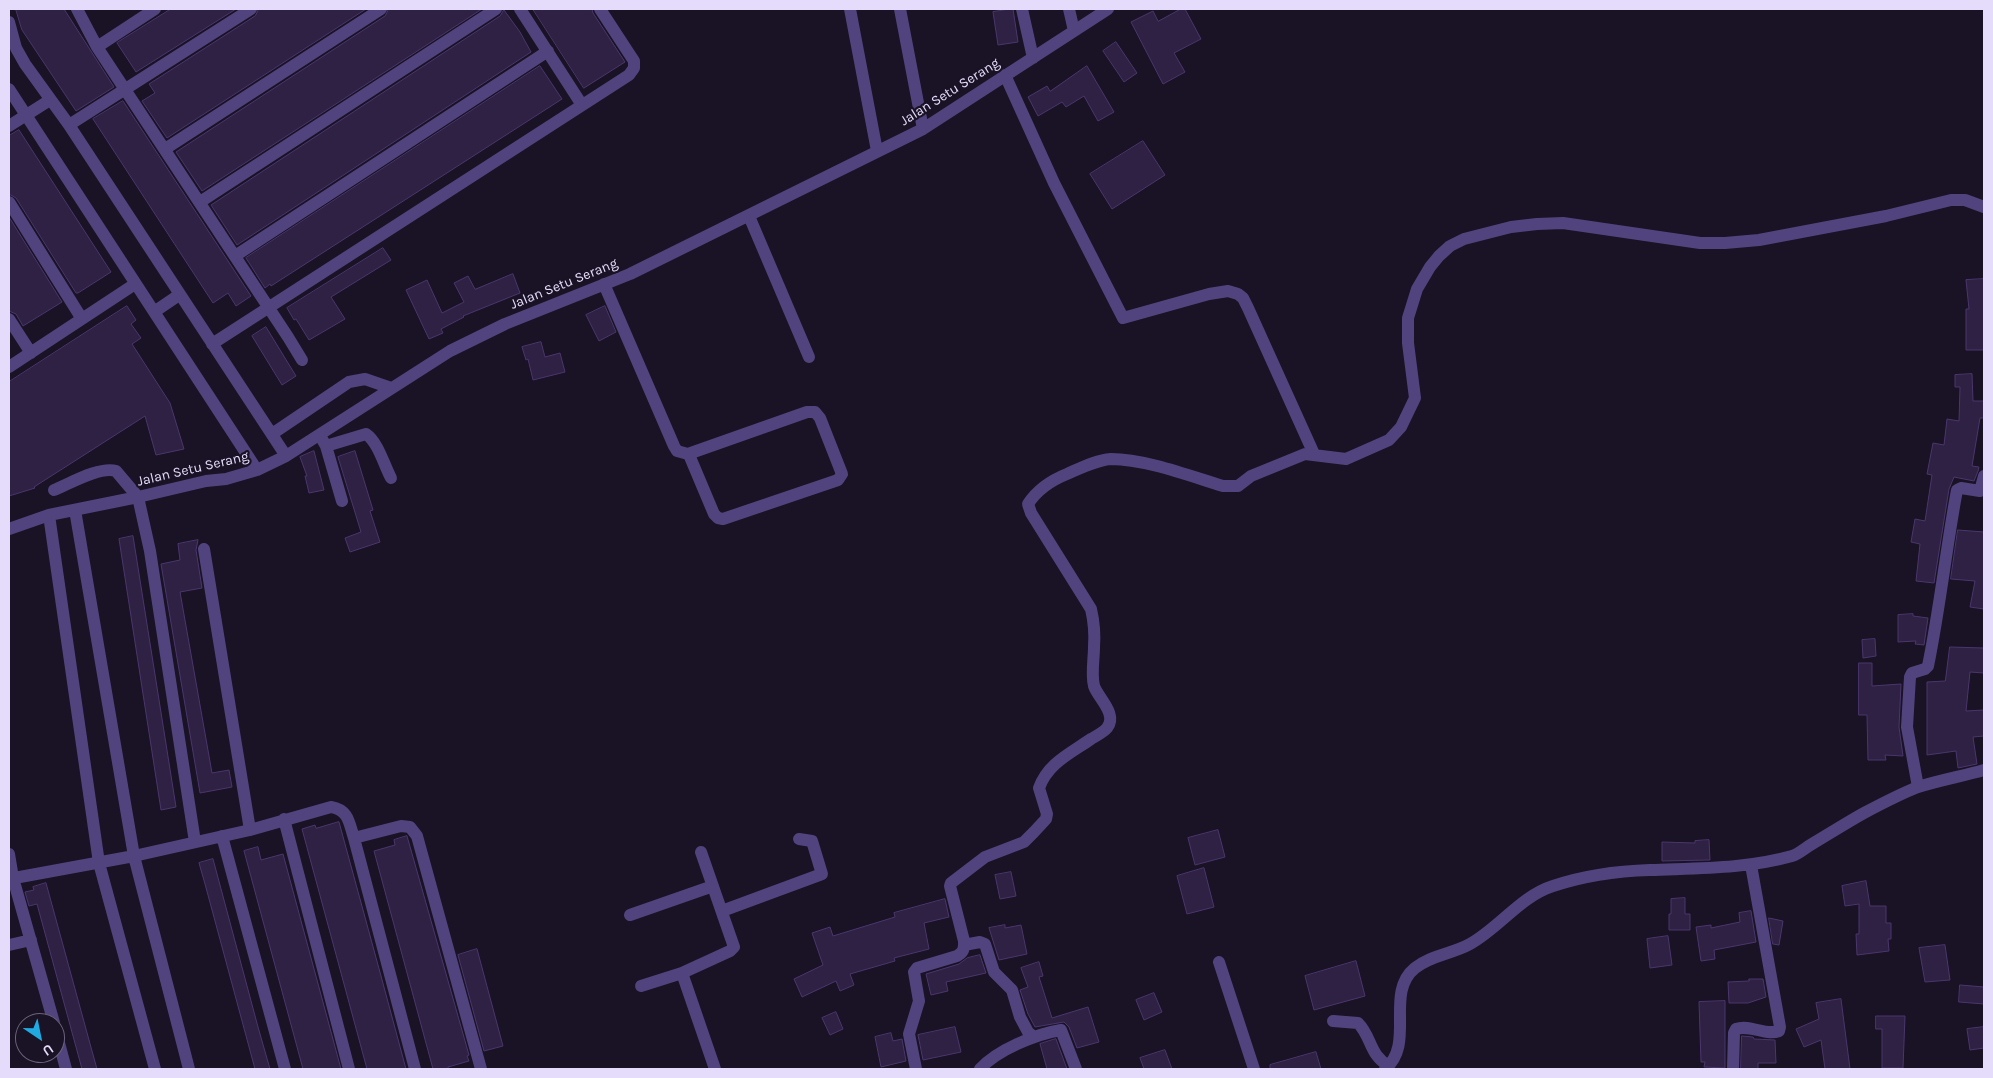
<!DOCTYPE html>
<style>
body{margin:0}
#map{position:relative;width:1993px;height:1078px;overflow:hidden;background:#191325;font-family:Karla,sans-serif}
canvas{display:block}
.frame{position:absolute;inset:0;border:10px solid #e5dbfa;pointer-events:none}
.north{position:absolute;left:15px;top:1013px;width:50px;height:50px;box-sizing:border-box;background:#191325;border:1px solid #6b637a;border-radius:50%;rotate:146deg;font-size:14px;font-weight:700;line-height:20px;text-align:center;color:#e5dbfa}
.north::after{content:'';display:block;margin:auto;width:18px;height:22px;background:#20aae1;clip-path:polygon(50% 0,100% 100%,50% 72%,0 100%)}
</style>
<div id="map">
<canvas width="1993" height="1078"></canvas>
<div class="frame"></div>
<div class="north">U</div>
</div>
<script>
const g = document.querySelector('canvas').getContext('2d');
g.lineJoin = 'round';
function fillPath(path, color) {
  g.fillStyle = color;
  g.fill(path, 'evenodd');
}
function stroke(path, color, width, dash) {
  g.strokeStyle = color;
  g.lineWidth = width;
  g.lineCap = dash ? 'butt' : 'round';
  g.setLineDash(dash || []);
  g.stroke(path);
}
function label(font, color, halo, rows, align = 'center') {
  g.font = font + ' Karla,sans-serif';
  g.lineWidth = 4.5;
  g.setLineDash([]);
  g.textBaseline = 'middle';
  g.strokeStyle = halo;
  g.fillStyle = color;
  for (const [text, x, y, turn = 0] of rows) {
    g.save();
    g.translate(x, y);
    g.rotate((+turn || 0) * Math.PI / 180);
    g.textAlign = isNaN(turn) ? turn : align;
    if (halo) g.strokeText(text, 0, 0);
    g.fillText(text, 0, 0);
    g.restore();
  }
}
const building = new Path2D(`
 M 16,9 L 64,9 L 114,87 L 76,111 L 22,30 Z
 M 171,9 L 236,9 L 136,72 L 117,43 Z
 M 259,9 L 366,9 L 167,138 L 142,101 L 155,93 L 149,84 L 255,16 Z
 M 389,9 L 482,9 L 202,191 L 176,152 L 385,16 Z
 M 533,9 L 592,9 L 593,13 L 625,62 L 584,88 Z
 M 1013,9 L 1018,42 L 998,45 L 993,12 Z
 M 1181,9 L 1185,9 L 1201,39 L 1174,53 L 1185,72 L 1163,84 L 1131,22 L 1153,11 L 1158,21 Z
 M 504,10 L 520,32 L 531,52 L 237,245 L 211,205 L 500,16 Z
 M 1116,42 L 1137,73 L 1124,82 L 1103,51 Z
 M 540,66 L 562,99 L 271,286 L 270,284 L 265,288 L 246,258 Z
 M 1087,66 L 1114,112 L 1098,121 L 1084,96 L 1066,107 L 1062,102 L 1038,116 L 1028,97 L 1047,86 L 1050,91 Z
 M 123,101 L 251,296 L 236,306 L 228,293 L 213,303 L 93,119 Z
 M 19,130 L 111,272 L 78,293 L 76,293 L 16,198 L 9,194 L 9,136 Z
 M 1143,141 L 1165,175 L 1112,209 L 1090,174 Z
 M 9,217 L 62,302 L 23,326 L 16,314 L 9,311 Z
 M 383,248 L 391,260 L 331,297 L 345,319 L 309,340 L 296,319 L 294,320 L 287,308 Z
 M 513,274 L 520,293 L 463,316 L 464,317 L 441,329 L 443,333 L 429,339 L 406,290 L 427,280 L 442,313 L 464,302 L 454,283 L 468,276 L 475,289 Z
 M 1984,279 L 1984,350 L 1966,350 L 1966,309 L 1969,309 L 1966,280 Z
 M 127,306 L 136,320 L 131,324 L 141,338 L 132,344 L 170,403 L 184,449 L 156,455 L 145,416 L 34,487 L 35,488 L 9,496 L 9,382 Z
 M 605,306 L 616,332 L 599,341 L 586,315 Z
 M 266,327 L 296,376 L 282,385 L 252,336 Z
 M 541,342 L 545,357 L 560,353 L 565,372 L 533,380 L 528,359 L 526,360 L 522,347 Z
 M 1972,374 L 1973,401 L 1984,401 L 1984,418 L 1980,418 L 1972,466 L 1979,467 L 1978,471 L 1974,481 L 1954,477 L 1949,489 L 1934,583 L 1916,581 L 1920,544 L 1911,542 L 1915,519 L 1925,521 L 1932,475 L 1927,474 L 1933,443 L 1944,445 L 1947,419 L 1959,421 L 1960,387 L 1955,387 L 1955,375 Z
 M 314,451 L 324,490 L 309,493 L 305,476 L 307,476 L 300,457 Z
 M 355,451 L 373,510 L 370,511 L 380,542 L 350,552 L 345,538 L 361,532 L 338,457 Z
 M 1958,530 L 1984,532 L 1984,609 L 1970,607 L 1975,581 L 1951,579 Z
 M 133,536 L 176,807 L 161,810 L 119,539 Z
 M 198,540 L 196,550 L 202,588 L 180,592 L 212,773 L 229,770 L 232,787 L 200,793 L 161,564 L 180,560 L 178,544 Z
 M 1913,614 L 1913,616 L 1928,618 L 1924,645 L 1915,644 L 1916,641 L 1898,642 L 1898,615 Z
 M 1875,639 L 1876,656 L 1863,658 L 1862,640 Z
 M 1950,647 L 1984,648 L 1984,673 L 1970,672 L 1966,711 L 1984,710 L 1984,736 L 1973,737 L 1977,764 L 1958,768 L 1956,751 L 1927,755 L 1927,682 L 1945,681 Z
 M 1859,663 L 1872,663 L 1872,686 L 1901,684 L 1899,727 L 1903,756 L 1885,755 L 1886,760 L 1868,760 L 1867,715 L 1859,715 Z
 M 339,822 L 381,976 L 406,1069 L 367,1069 L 302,829 L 315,825 L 316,828 Z
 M 1218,830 L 1225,857 L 1195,865 L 1188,838 Z
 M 407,836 L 469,1055 L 467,1056 L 469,1061 L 448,1067 L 448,1069 L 433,1069 L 374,851 L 395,845 L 394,840 Z
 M 1709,840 L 1710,860 L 1662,861 L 1662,842 L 1695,843 L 1695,841 Z
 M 258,847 L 261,860 L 283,854 L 341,1069 L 303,1069 L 244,851 Z
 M 213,859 L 258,1027 L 270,1069 L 255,1069 L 205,884 L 199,863 Z
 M 1204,868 L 1214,907 L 1187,914 L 1177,876 Z
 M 1011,872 L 1016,896 L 1000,899 L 995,875 Z
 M 1866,881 L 1870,906 L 1886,906 L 1886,923 L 1891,923 L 1891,939 L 1888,939 L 1889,951 L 1857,955 L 1856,934 L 1859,934 L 1859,904 L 1845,906 L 1842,886 Z
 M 46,883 L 92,1051 L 97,1069 L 82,1069 L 37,904 L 29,906 L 25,892 L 34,890 L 33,887 Z
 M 1685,898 L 1685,914 L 1690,914 L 1690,930 L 1669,930 L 1669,914 L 1671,914 L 1671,899 Z
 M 945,899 L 949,917 L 924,923 L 929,949 L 894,958 L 895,961 L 850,974 L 854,985 L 840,991 L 836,981 L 802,997 L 794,979 L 823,965 L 812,933 L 830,927 L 833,936 L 895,917 L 894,913 Z
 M 1751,911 L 1756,942 L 1714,950 L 1715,959 L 1701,961 L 1696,927 L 1711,925 L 1711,928 L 1740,922 L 1739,913 Z
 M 1769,918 L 1783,921 L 1779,945 L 1773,944 Z
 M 1005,925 L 1005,928 L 1021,925 L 1027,954 L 999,960 L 989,928 Z
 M 1668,936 L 1672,965 L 1650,968 L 1647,939 Z
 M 1945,945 L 1950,980 L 1925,982 L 1919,948 Z
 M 477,949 L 503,1046 L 484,1051 L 458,955 Z
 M 980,955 L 986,973 L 946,982 L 948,991 L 931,995 L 926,974 L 959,964 L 967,958 Z
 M 1356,961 L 1365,996 L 1314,1010 L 1305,976 Z
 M 1039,962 L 1043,976 L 1039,977 L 1052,1018 L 1088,1007 L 1099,1042 L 1077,1048 L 1069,1027 L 1064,1022 L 1035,1027 L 1028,1014 L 1020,990 L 1028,987 L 1021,968 Z
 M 1749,979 L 1763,979 L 1766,997 L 1748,1003 L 1729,1003 L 1728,982 L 1749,981 Z
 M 1960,985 L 1984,987 L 1984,1004 L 1959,1002 Z
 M 1154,993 L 1162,1012 L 1144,1020 L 1136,1000 Z
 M 1841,999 L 1850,1069 L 1825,1069 L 1821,1040 L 1804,1047 L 1796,1029 L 1819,1019 L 1816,1003 Z
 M 1725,1001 L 1725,1068 L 1704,1067 L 1705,1062 L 1701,1062 L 1699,1002 Z
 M 836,1012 L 843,1029 L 830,1035 L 822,1018 Z
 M 1876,1016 L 1905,1016 L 1903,1068 L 1882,1068 L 1882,1029 L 1876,1029 Z
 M 955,1027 L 961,1052 L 923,1060 L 918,1035 Z
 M 1984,1027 L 1984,1048 L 1970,1050 L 1967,1029 Z
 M 891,1033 L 893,1041 L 902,1039 L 906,1061 L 881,1067 L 875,1037 Z
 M 1742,1036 L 1753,1037 L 1754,1039 L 1775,1040 L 1776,1063 L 1758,1063 L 1758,1069 L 1741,1069 Z
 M 1056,1039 L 1067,1069 L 1047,1069 L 1040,1044 Z
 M 1165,1050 L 1172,1069 L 1144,1069 L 1140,1058 Z
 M 1316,1052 L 1321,1069 L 1270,1069 L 1270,1065 Z`);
const minor = new Path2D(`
 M 77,9 L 97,47 L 288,337 L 302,360
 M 520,9 L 582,105
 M 850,9 L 877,151
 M 900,9 L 923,129
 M 1022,9 L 1033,58
 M 1069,9 L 1074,31
 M 9,22 L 16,48 L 25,64 L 69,125 L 286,456
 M 97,47 L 155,9
 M 1005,75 L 1054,183 L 1123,318 L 1209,294 L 1228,291 L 1238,294 L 1243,298 L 1248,308 L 1314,454
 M 9,89 L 257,470
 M 69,125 L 251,9
 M 9,126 L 50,100
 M 165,149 L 381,9
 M 9,202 L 82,319
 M 200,202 L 496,9
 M 749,216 L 809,357
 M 235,256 L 548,51
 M 604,284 L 674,446 L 677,451 L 688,454 L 690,457 L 714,514 L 718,518 L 723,519 L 838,480 L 842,474 L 820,418 L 815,412 L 807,412 L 688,454
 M 154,312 L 179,295
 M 9,319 L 31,353
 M 212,344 L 629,75 L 634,68 L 634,61 L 600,9
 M 9,367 L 135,284
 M 272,434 L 349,382 L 365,379 L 391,388
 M 322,439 L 326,446 L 342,501
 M 326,446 L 366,434 C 378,442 384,465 391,478
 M 54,490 C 69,484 100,466 116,471 L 138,497 L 150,551 L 195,842
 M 75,510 L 134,856 L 189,1069
 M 49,515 L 99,863 L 155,1069
 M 9,529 L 49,515 L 138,497 L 206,481 L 226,479 L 257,470 L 286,456 L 450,351 L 505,324 L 630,274 L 923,129 L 1108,9
 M 204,549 L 250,830
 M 1918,787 L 1907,727 L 1910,677 L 1912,673 L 1925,669 L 1928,666 C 1940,607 1946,549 1957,490 L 1961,488 L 1980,491 L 1984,476
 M 284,819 L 349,1069
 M 222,836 L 285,1069
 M 354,838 L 401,826 L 410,827 L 417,836 L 481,1069
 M 701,852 L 734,947 L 730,951 L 682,973 L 715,1069
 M 9,854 L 13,878 L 54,1023
 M 9,879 L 134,856 L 250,830 L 331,807 C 349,810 349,823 354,838 L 415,1069
 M 722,911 L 822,874 L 812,841 L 799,839
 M 630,915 L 713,886
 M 9,945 L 31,940
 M 964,945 L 980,942 L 985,944 L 994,972 L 1012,990 L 1020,1017 L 1028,1032 L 1034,1037
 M 1219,962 L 1254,1069
 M 641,986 L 682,973
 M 1333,1021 L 1358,1023 C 1372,1037 1369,1055 1389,1066
 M 55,1028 L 66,1069
 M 916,1069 L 909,1034 L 919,1001 L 914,972 L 917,968 L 957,956 C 964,952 964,949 964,941 L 950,886 L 951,883 L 985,857 L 1024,842 L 1034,832 L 1046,819 L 1047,814 L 1039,788 C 1048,763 1071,753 1091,739 C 1096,736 1104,732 1107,728 C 1118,714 1098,698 1094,686 C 1091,674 1094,659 1094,647 C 1095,634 1094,622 1091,609 L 1031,513 L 1028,504 C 1037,490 1052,480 1067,474 C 1081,468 1096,460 1111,459 C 1145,459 1190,476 1223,486 L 1238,486 L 1251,476 L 1305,454 L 1346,459 L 1389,440 L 1401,427 L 1415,398 L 1408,343 L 1408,318 L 1417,289 L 1430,267 L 1439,256 L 1450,246 L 1464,239 L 1511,227 L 1537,224 L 1563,223 L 1700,243 L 1725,243 L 1759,240 L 1886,216 L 1951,200 L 1965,200 L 1984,207
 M 980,1069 C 997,1050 1036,1034 1061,1030 L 1076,1069
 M 1385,1069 C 1416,1044 1384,993 1415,968 C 1431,955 1452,954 1470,944 C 1499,928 1521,896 1553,886 C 1583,876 1618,871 1650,870 C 1698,868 1746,869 1792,856 C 1799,854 1805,848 1812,844 C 1829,834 1846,823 1864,813 C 1881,804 1900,794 1918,787 C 1940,780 1963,776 1984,770
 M 1733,1069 L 1734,1033 L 1736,1029 C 1750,1024 1765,1036 1779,1031 L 1780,1027 L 1751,865`);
const streetNames = [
 ["Jalan Setu Serang",950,92,-32],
 ["Jalan Setu Serang",564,284,-22],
 ["Jalan Setu Serang",193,469,-13]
];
fillPath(building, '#2e2144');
stroke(building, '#4b366d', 1);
stroke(minor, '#51447e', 12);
label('14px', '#e5dbfa', '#191325', streetNames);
</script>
